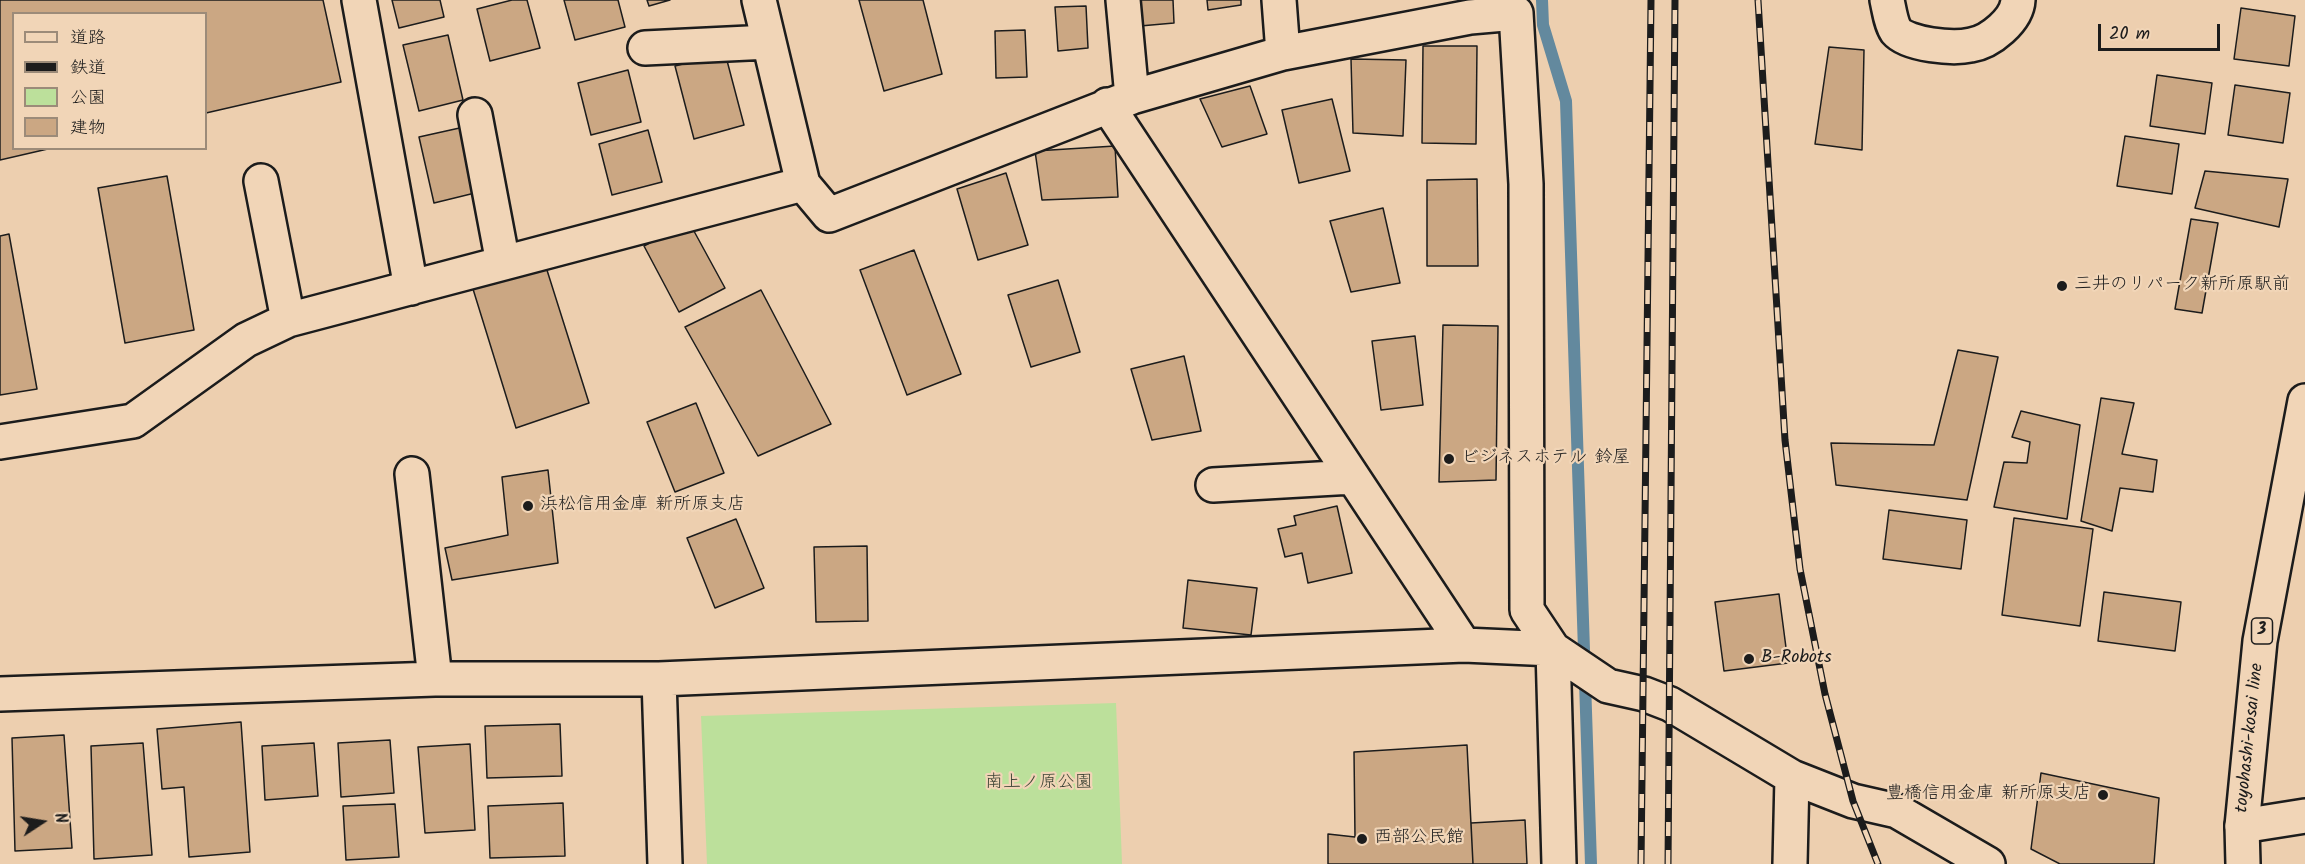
<!DOCTYPE html>
<meta charset="utf-8">
<style>
body{margin:0}
#map{position:relative;width:2305px;height:864px;overflow:hidden;background:#edcfaf;font-family:Kalam,"Klee One",sans-serif}
canvas{display:block}
.legend{position:absolute;left:12px;top:12px;width:195px;height:138px;box-sizing:border-box;background:#f1d5b7;border:2px solid #9c8b79;margin:0;padding:8px 10px;list-style:none;font-size:18px;color:#1c1c1c}
.legend li{display:flex;align-items:center;gap:12px;height:30px}
.legend b{width:30px;border:2px solid #9c8b79}
.north{position:absolute;left:12px;top:792px;width:60px;height:60px;-webkit-text-stroke:4px #f1d5b7;paint-order:stroke;rotate:78deg;font-size:16px;font-weight:700;line-height:24px;text-align:center;color:#1c1c1c}
.north::after{content:'';display:block;margin:auto;width:21px;height:27px;background:#1c1c1c;clip-path:polygon(50% 0,100% 100%,50% 72%,0 100%)}
.scale{position:absolute;left:2098px;top:24px;width:122px;height:27px;box-sizing:border-box;border:3px solid #1c1c1c;border-top:0;padding-left:8px;font-size:18px;line-height:21px;white-space:nowrap;color:#1c1c1c;-webkit-text-stroke:4px #f1d5b7;paint-order:stroke}
</style>
<div id="map">
<canvas width="2305" height="864"></canvas>
<ul class="legend">
<li><b style="height:8px;background:#f1d5b7"></b>道路</li>
<li><b style="height:8px;background:#1c1c1c"></b>鉄道</li>
<li><b style="height:16px;background:#bce09b"></b>公園</li>
<li><b style="height:16px;background:#cba783"></b>建物</li>
</ul>
<div class="north">N</div>
<div class="scale">20 m</div>
</div>
<script>
const g = document.querySelector('canvas').getContext('2d');
g.lineJoin = 'round';
function fillPath(path, color) {
  g.fillStyle = color;
  g.fill(path, 'evenodd');
}
function stroke(path, color, width, dash) {
  g.strokeStyle = color;
  g.lineWidth = width;
  g.lineCap = dash ? 'butt' : 'round';
  g.setLineDash(dash || []);
  g.stroke(path);
}
function label(font, color, halo, rows, align = 'center') {
  g.font = font + ' Kalam,"Klee One",sans-serif';
  g.lineWidth = 4.5;
  g.setLineDash([]);
  g.textBaseline = 'middle';
  g.strokeStyle = halo;
  g.fillStyle = color;
  for (const [text, x, y, turn = 0] of rows) {
    g.save();
    g.translate(x, y);
    g.rotate((+turn || 0) * Math.PI / 180);
    g.textAlign = isNaN(turn) ? turn : align;
    if (halo) g.strokeText(text, 0, 0);
    g.fillText(text, 0, 0);
    g.restore();
  }
}
const green = new Path2D(`
 M 1116,703 L 1122,864 L 707,864 L 701,716 Z`);
const stream = new Path2D(`
 M 1542,0 L 1543,25 L 1566,101 L 1591,864`);
const building = new Path2D(`
 M 0,0 L 323,0 L 341,82 L 206,113 L 206,14 L 14,14 L 14,148 L 52,148 L 0,160 Z
 M 392,0 L 440,0 L 444,17 L 399,28 Z
 M 512,0 L 527,0 L 540,48 L 490,61 L 477,9 Z
 M 564,0 L 618,0 L 625,27 L 575,40 Z
 M 647,0 L 670,0 L 649,6 Z
 M 859,0 L 923,0 L 942,74 L 884,91 Z
 M 1139,0 L 1173,0 L 1174,23 L 1140,26 Z
 M 1207,0 L 1241,0 L 1241,5 L 1208,10 Z
 M 1086,6 L 1088,48 L 1058,51 L 1055,7 Z
 M 2241,8 L 2295,16 L 2289,66 L 2234,59 Z
 M 1025,30 L 1027,77 L 996,78 L 995,31 Z
 M 448,35 L 463,100 L 419,111 L 403,45 Z
 M 1423,46 L 1477,46 L 1476,144 L 1422,143 Z
 M 1829,47 L 1864,50 L 1862,150 L 1815,144 Z
 M 725,53 L 744,125 L 694,139 L 675,66 Z
 M 1351,59 L 1406,60 L 1403,136 L 1353,133 Z
 M 628,70 L 641,122 L 591,135 L 578,83 Z
 M 2157,75 L 2212,83 L 2205,134 L 2150,126 Z
 M 2235,85 L 2290,93 L 2283,143 L 2228,135 Z
 M 1250,86 L 1267,134 L 1222,147 L 1200,99 Z
 M 1332,99 L 1350,171 L 1299,183 L 1282,110 Z
 M 464,127 L 479,192 L 434,203 L 419,137 Z
 M 648,130 L 662,182 L 612,195 L 599,144 Z
 M 2125,136 L 2179,144 L 2172,194 L 2117,186 Z
 M 1115,146 L 1118,197 L 1042,200 L 1035,151 Z
 M 2205,171 L 2288,179 L 2279,227 L 2195,208 Z
 M 1006,173 L 1028,245 L 978,260 L 957,189 Z
 M 167,176 L 194,330 L 125,343 L 98,188 Z
 M 1477,179 L 1478,266 L 1427,266 L 1427,180 Z
 M 1383,208 L 1400,283 L 1351,292 L 1330,221 Z
 M 2191,219 L 2218,223 L 2202,313 L 2175,309 Z
 M 689,222 L 725,288 L 679,312 L 644,246 Z
 M 9,234 L 37,389 L 0,395 L 0,236 Z
 M 914,250 L 961,374 L 907,395 L 860,270 Z
 M 546,267 L 589,403 L 516,428 L 473,289 Z
 M 1058,280 L 1080,352 L 1031,367 L 1008,295 Z
 M 761,290 L 831,424 L 758,456 L 685,327 Z
 M 1443,325 L 1498,326 L 1496,480 L 1439,482 Z
 M 1415,336 L 1423,405 L 1381,410 L 1372,341 Z
 M 1958,350 L 1998,357 L 1967,500 L 1836,485 L 1831,443 L 1934,445 Z
 M 1184,356 L 1201,431 L 1152,440 L 1131,369 Z
 M 2101,398 L 2134,403 L 2122,454 L 2157,460 L 2153,492 L 2120,488 L 2112,531 L 2081,521 Z
 M 696,403 L 724,473 L 675,492 L 647,422 Z
 M 2021,411 L 2080,425 L 2067,519 L 1994,507 L 2004,462 L 2027,463 L 2030,442 L 2012,437 Z
 M 548,470 L 558,563 L 452,580 L 445,548 L 508,535 L 502,477 Z
 M 1337,506 L 1352,573 L 1308,583 L 1302,553 L 1285,557 L 1278,529 L 1296,525 L 1294,516 Z
 M 1889,510 L 1967,520 L 1961,569 L 1883,559 Z
 M 2014,518 L 2093,529 L 2080,626 L 2002,615 Z
 M 736,519 L 764,588 L 715,608 L 687,538 Z
 M 867,546 L 868,621 L 816,622 L 814,547 Z
 M 1188,580 L 1257,588 L 1251,635 L 1183,628 Z
 M 2104,592 L 2181,602 L 2175,651 L 2098,641 Z
 M 1779,594 L 1788,663 L 1724,671 L 1715,602 Z
 M 241,722 L 250,852 L 189,857 L 184,787 L 162,789 L 157,729 Z
 M 560,724 L 562,776 L 487,778 L 485,726 Z
 M 64,735 L 72,848 L 15,851 L 12,738 Z
 M 390,740 L 394,793 L 341,797 L 338,743 Z
 M 143,743 L 152,855 L 94,859 L 91,746 Z
 M 314,743 L 318,796 L 265,800 L 262,746 Z
 M 470,744 L 475,830 L 425,833 L 418,747 Z
 M 1467,745 L 1473,864 L 1328,864 L 1328,834 L 1355,837 L 1354,752 Z
 M 2041,773 L 2159,798 L 2154,864 L 2060,864 L 2031,849 Z
 M 563,803 L 565,856 L 490,858 L 488,806 Z
 M 395,804 L 399,857 L 346,860 L 343,806 Z
 M 1525,820 L 1527,864 L 1473,864 L 1471,823 Z`);
const minor = new Path2D(`
 M 359,0 L 411,288
 M 759,0 L 803,184 L 829,215 L 1132,97 L 1283,53 L 1470,17 L 1516,13 L 1526,184 L 1527,610 L 1553,649 L 1559,864
 M 1123,0 L 1132,97
 M 1279,0 L 1283,53
 M 1887,0 C 1889,9 1891,24 1896,31 C 1908,45 1953,49 1971,45 C 1990,42 2017,20 2018,0
 M 645,48 L 769,42
 M 1107,105 L 1464,645
 M 475,115 L 503,263
 M 261,181 L 288,320
 M 0,442 L 133,421 L 246,340 L 288,320 L 803,184
 M 412,474 L 435,679
 M 1213,485 L 1353,477
 M 659,679 L 665,864
 M 0,694 L 435,679 L 659,679 L 1464,645 L 1553,649 L 1608,686 L 1644,694 L 1670,704 L 1792,777 L 1853,801 L 1897,811 L 1988,864
 M 2242,826 L 2305,816
 M 1790,864 L 1792,777`);
const major = new Path2D(`
 M 2243,864 L 2242,826 L 2260,641 L 2305,401`);
const rail = new Path2D(`
 M 1758,0 L 1785,440 L 1800,569 L 1825,694 L 1853,801 L 1878,864
 M 1641,864 L 1651,0
 M 1668,864 L 1675,0`);
const markers = [
 [2062,286,6,"#1c1c1c"],
 [1449,459,6,"#1c1c1c"],
 [528,506,6,"#1c1c1c"],
 [1749,659,6,"#1c1c1c"],
 [2103,795,6,"#1c1c1c"],
 [1362,839,6,"#1c1c1c"]
];
const shields = [
 [2262,631,21]
];
const shieldNames = [
 ["3",2262,631]
];
const poiNames = [
 ["三井のリパーク新所原駅前",2074,286],
 ["ビジネスホテル 鈴屋",1461,459],
 ["浜松信用金庫 新所原支店",540,506],
 ["B-Robots",1761,659],
 ["豊橋信用金庫 新所原支店",2091,795,"right"],
 ["西部公民館",1374,839]
];
const streetNames = [
 ["toyohashi-kosai line",2251,738,-84]
];
const parkNames = [
 ["南上ノ原公園",1039,784]
];
fillPath(green, '#bce09b');
stroke(stream, '#63899e', 12);
fillPath(building, '#cba783');
stroke(building, '#1c1c1c', 1.5);
stroke(minor, '#1c1c1c', 38);
stroke(major, '#1c1c1c', 38);
stroke(minor, '#f1d5b7', 33);
stroke(major, '#f1d5b7', 33);
stroke(rail, '#1c1c1c', 7);
stroke(rail, '#f1d5b7', 4.5, [14]);
for (const [x, y, r, color] of markers) {
  const dot = new Path2D();
  dot.arc(x, y, r, 0, 2 * Math.PI);
  g.fillStyle = color;
  g.fill(dot);
  stroke(dot, '#f1d5b7', 2);
}
for (const [x, y, w] of shields) {
  const box = new Path2D();
  box.roundRect(x - w / 2, y - 13, w, 26, 4.5);
  g.fillStyle = '#f1d5b7';
  g.fill(box);
  stroke(box, '#1c1c1c', 1.5);
}
label('bold 16px', '#1c1c1c', null, shieldNames);
label('18px', '#1c1c1c', '#f1d5b7', poiNames, 'left');
label('18px', '#1c1c1c', '#f1d5b7', streetNames);
label('18px', '#3c4335', '#f1d5b7', parkNames);
</script>
